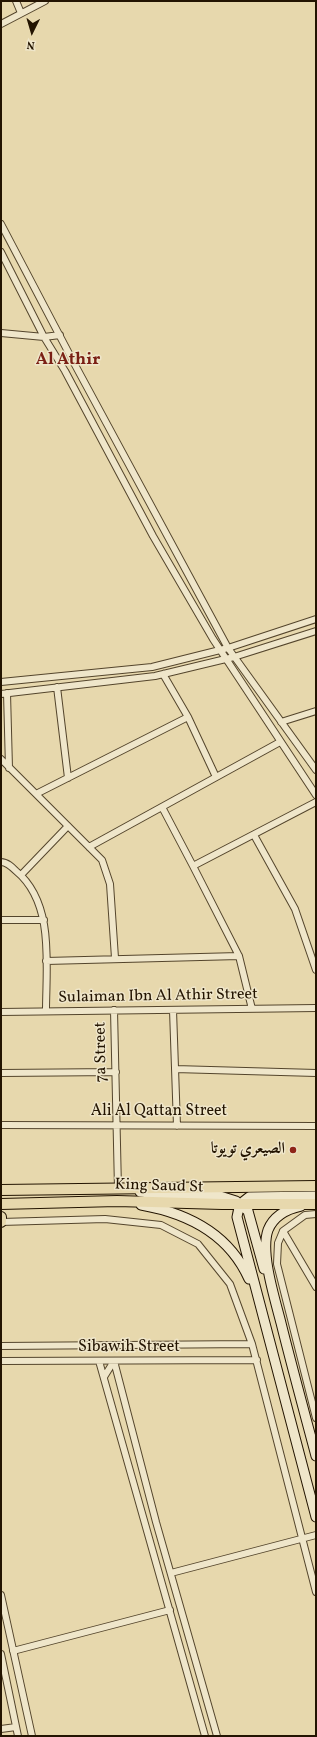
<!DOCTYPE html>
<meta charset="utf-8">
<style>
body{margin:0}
#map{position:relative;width:317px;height:1737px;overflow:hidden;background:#e7d8ad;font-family:Vollkorn,serif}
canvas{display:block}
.frame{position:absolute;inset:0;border:2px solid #231401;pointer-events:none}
.north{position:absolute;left:12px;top:12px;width:40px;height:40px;-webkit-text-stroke:3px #efe6ca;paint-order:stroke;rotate:185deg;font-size:11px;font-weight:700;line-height:16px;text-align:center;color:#231401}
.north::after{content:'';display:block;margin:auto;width:14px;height:18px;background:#231401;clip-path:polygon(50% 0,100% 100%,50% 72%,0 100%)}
</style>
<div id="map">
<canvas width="317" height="1737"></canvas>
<div class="frame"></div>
<div class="north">N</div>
</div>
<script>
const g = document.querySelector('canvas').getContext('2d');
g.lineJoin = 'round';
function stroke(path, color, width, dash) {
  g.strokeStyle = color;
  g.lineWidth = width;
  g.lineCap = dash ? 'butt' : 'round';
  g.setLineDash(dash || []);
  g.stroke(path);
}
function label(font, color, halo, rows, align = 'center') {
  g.font = font + ' Vollkorn,Amiri,serif';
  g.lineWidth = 3;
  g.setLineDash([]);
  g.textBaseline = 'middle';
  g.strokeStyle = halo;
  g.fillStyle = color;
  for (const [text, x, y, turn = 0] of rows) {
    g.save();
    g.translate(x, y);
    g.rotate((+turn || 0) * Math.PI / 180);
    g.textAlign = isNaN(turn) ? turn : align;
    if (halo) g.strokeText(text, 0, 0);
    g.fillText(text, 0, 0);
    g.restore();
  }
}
const minor = new Path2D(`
 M 16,1 L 21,13
 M 1,24 L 45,1
 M 1,224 L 74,363 L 228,648 L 316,770
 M 1,252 L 44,337 L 65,371 L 153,536 L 213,639 L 316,795
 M 1,333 L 44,337 L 60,335
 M 163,674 L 188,717 L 216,777
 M 1,682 L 152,667 L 228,648 L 316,619
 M 57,687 L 68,778
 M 7,693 L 9,768
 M 1,694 L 155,676 L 234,657 L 316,631
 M 281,722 L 316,711
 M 1,759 L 102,860 L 110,884 L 115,958
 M 36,794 L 188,717
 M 162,807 L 193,866 L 239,956 L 252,1009
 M 254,835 L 295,909 L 316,970
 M 89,847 L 280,742
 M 1,862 C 7,862 12,867 16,871 C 55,903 46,966 46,1011
 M 193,866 L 316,802
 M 21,875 L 68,826
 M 1,920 L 44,920
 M 46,961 L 239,956
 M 114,1010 L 118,1189
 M 173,1010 L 177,1126
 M 1,1012 L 316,1008
 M 175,1069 L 316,1073
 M 1,1073 L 116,1072
 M 1,1125 L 316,1126
 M 316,1214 L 305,1215 L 283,1231 L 278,1243 L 277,1264 L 316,1418
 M 1,1222 L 105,1219 L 161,1225 L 198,1244 L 230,1284 L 252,1344 L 316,1592
 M 283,1231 L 316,1287
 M 1,1346 L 252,1344
 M 1,1361 L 257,1360
 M 99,1361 L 205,1736
 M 114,1361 L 156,1522 L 217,1736
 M 104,1377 L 114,1361
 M 171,1573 L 316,1535
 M 1,1595 L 32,1736
 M 13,1651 L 170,1610
 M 1,1654 L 18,1736
 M 1,1729 L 16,1727`);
const secondary = new Path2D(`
 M 140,1192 L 160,1194 L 220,1196 L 236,1201 L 248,1211 L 264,1269
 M 316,1196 L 249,1197 C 241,1202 238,1208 237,1217 L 316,1517
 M 141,1205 C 187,1213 229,1234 249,1279
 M 301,1206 C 287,1209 274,1215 268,1230 C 260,1253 275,1299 281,1323 C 292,1367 304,1411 316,1456`);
const primary = new Path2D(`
 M 1,1190 L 316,1186
 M 1,1204 L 117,1201 L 222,1204 L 316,1204
 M 1,1217 L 1,1222`);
const markers = [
 [293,1150,4,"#8f2418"]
];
const streetNames = [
 ["Sulaiman Ibn Al Athir Street",158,997,-1],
 ["7a Street",102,1052,-91],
 ["Ali Al Qattan Street",159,1112],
 ["King Saud St",159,1187,2],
 ["Sibawih Street",129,1348]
];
const poiNames = [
 ["الصيعري تويوتا",285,1150]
];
const neighbourhoodNames = [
 ["Al Athir",68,361]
];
stroke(minor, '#54452c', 8);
stroke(secondary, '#231401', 11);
stroke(primary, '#231401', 12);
stroke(minor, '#efe6ca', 6);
stroke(secondary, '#efe6ca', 9);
stroke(primary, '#e7d8ad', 10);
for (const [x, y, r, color] of markers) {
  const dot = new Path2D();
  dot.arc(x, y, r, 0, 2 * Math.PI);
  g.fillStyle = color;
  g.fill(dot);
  stroke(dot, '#efe6ca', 1.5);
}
label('16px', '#231401', '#efe6ca', streetNames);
label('bold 16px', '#231401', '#efe6ca', poiNames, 'right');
label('bold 17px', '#7a1f14', '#efe6ca', neighbourhoodNames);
</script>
